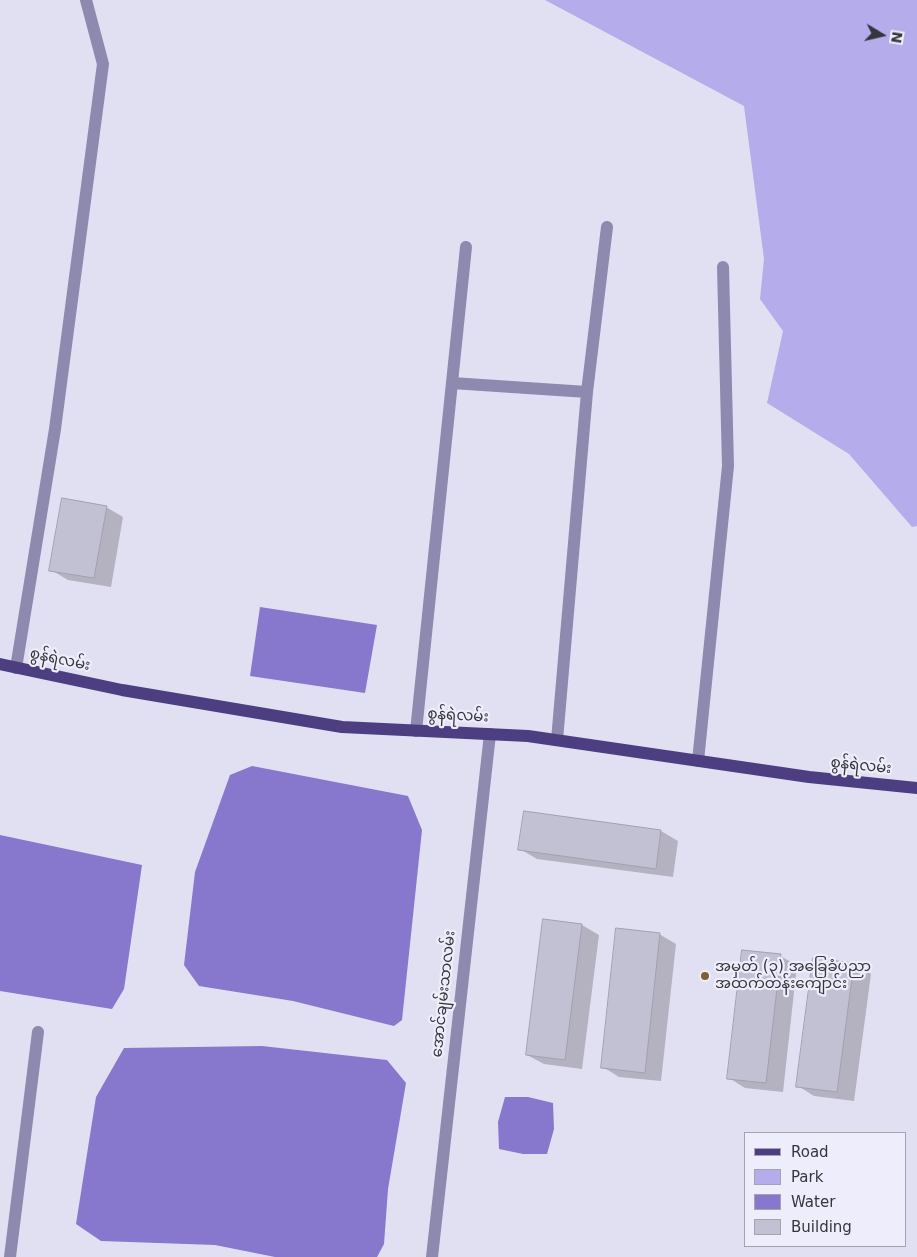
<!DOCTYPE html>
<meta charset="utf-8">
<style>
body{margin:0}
#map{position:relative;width:917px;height:1257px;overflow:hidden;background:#e1dff2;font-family:"DejaVu Sans",sans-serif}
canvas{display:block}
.legend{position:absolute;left:744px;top:1132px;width:162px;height:115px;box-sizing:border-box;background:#eeedfc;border:1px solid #a4a3af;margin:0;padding:6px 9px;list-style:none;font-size:15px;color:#35353c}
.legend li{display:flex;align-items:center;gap:10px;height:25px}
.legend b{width:25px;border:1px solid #a4a3af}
.north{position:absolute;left:857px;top:10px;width:50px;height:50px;-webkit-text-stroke:4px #eeedfc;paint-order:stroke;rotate:99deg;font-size:14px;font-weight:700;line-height:20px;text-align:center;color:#35353c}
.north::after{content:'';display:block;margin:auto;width:18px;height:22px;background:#35353c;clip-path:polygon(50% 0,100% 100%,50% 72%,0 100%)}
</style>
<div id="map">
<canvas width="917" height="1257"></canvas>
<ul class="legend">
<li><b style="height:6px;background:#4d3e81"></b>Road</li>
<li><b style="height:14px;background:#b5acec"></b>Park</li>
<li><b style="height:14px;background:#8777cd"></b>Water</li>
<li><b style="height:14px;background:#c2c0d3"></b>Building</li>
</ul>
<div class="north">N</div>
</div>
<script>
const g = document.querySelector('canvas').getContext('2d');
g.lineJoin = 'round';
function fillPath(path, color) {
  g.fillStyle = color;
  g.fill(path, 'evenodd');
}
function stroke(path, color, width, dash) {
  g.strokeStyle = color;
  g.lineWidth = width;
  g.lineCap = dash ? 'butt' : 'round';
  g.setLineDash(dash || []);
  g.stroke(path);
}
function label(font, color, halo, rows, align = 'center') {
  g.font = font + ' "DejaVu Sans","Noto Sans Myanmar",sans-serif';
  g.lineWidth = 4.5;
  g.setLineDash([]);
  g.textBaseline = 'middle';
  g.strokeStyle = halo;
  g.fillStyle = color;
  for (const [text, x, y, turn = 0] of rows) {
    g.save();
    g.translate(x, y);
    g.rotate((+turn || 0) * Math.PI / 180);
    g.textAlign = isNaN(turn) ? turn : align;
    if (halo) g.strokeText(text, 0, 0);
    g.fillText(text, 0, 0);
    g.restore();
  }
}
const green = new Path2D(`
 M 545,0 L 917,0 L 917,526 L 912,527 L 849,454 L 767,403 L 783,331 L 760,299 L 764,259 L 744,106 Z`);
const water = new Path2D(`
 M 260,607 L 377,625 L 365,693 L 250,676 Z
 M 252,766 L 408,796 L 422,830 L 402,1020 L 394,1026 L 293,1001 L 199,986 L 184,965 L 195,872 L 230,775 Z
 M 0,835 L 142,865 L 124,989 L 112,1009 L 0,991 Z
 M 262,1046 L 387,1060 L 406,1083 L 388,1189 L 384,1244 L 377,1257 L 275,1257 L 215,1245 L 101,1241 L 76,1224 L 96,1097 L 124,1048 Z
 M 505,1097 L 528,1097 L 553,1103 L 554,1129 L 547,1154 L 523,1154 L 499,1149 L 498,1122 Z`);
const shadow = new Path2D(`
 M 106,507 L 123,517 L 111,587 L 68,580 L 51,570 Z
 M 525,813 L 661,831 L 678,841 L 673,877 L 537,859 L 520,849 Z
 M 582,925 L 599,935 L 582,1069 L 544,1064 L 527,1055 Z
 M 659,934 L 676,944 L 661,1081 L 619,1077 L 603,1067 Z
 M 780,956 L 797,965 L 783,1092 L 745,1088 L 729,1078 Z
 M 854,964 L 871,974 L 854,1101 L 814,1096 L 798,1086 Z`);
const building = new Path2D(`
 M 62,498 L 107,506 L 94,578 L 49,571 Z
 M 524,811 L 661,830 L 656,869 L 518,850 Z
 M 543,919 L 582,924 L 565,1060 L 526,1055 Z
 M 616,928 L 660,933 L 645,1073 L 601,1068 Z
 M 742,950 L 781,954 L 766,1083 L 727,1079 Z
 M 813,958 L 854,963 L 837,1092 L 796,1087 Z`);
const minor = new Path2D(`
 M 452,383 L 587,392
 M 16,668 L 55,429 L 103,64 L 86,0
 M 416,731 L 466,247
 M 557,740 L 587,392 L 607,227
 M 698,761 L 728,466 L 723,267
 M 10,1257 L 38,1032
 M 432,1257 L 490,734`);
const major = new Path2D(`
 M 0,664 L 122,690 L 342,727 L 528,736 L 809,777 L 917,788`);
const markers = [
 [705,976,5,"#7b6133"]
];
const streetNames = [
 ["စွန်ရဲလမ်း",60,660,12],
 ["စွန်ရဲလမ်း",458,716,3],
 ["စွန်ရဲလမ်း",861,766,6],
 ["အောင်ချမ်းသာလမ်း",444,994,-84]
];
const poiNames = [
 ["အမှတ် (၃) အခြေခံပညာ",715,967],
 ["အထက်တန်းကျောင်း",715,984]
];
fillPath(green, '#b5acec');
fillPath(water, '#8777cd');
fillPath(shadow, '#0003');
fillPath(building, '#c2c0d3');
stroke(building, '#a19fb1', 1);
stroke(minor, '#8e89af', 12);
stroke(major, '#4d3e81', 12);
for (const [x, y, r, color] of markers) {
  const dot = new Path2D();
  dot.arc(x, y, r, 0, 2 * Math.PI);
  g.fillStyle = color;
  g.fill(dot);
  stroke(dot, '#eeedfc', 2);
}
label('15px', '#35353c', '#eeedfc', streetNames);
label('15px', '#35353c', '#eeedfc', poiNames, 'left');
</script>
